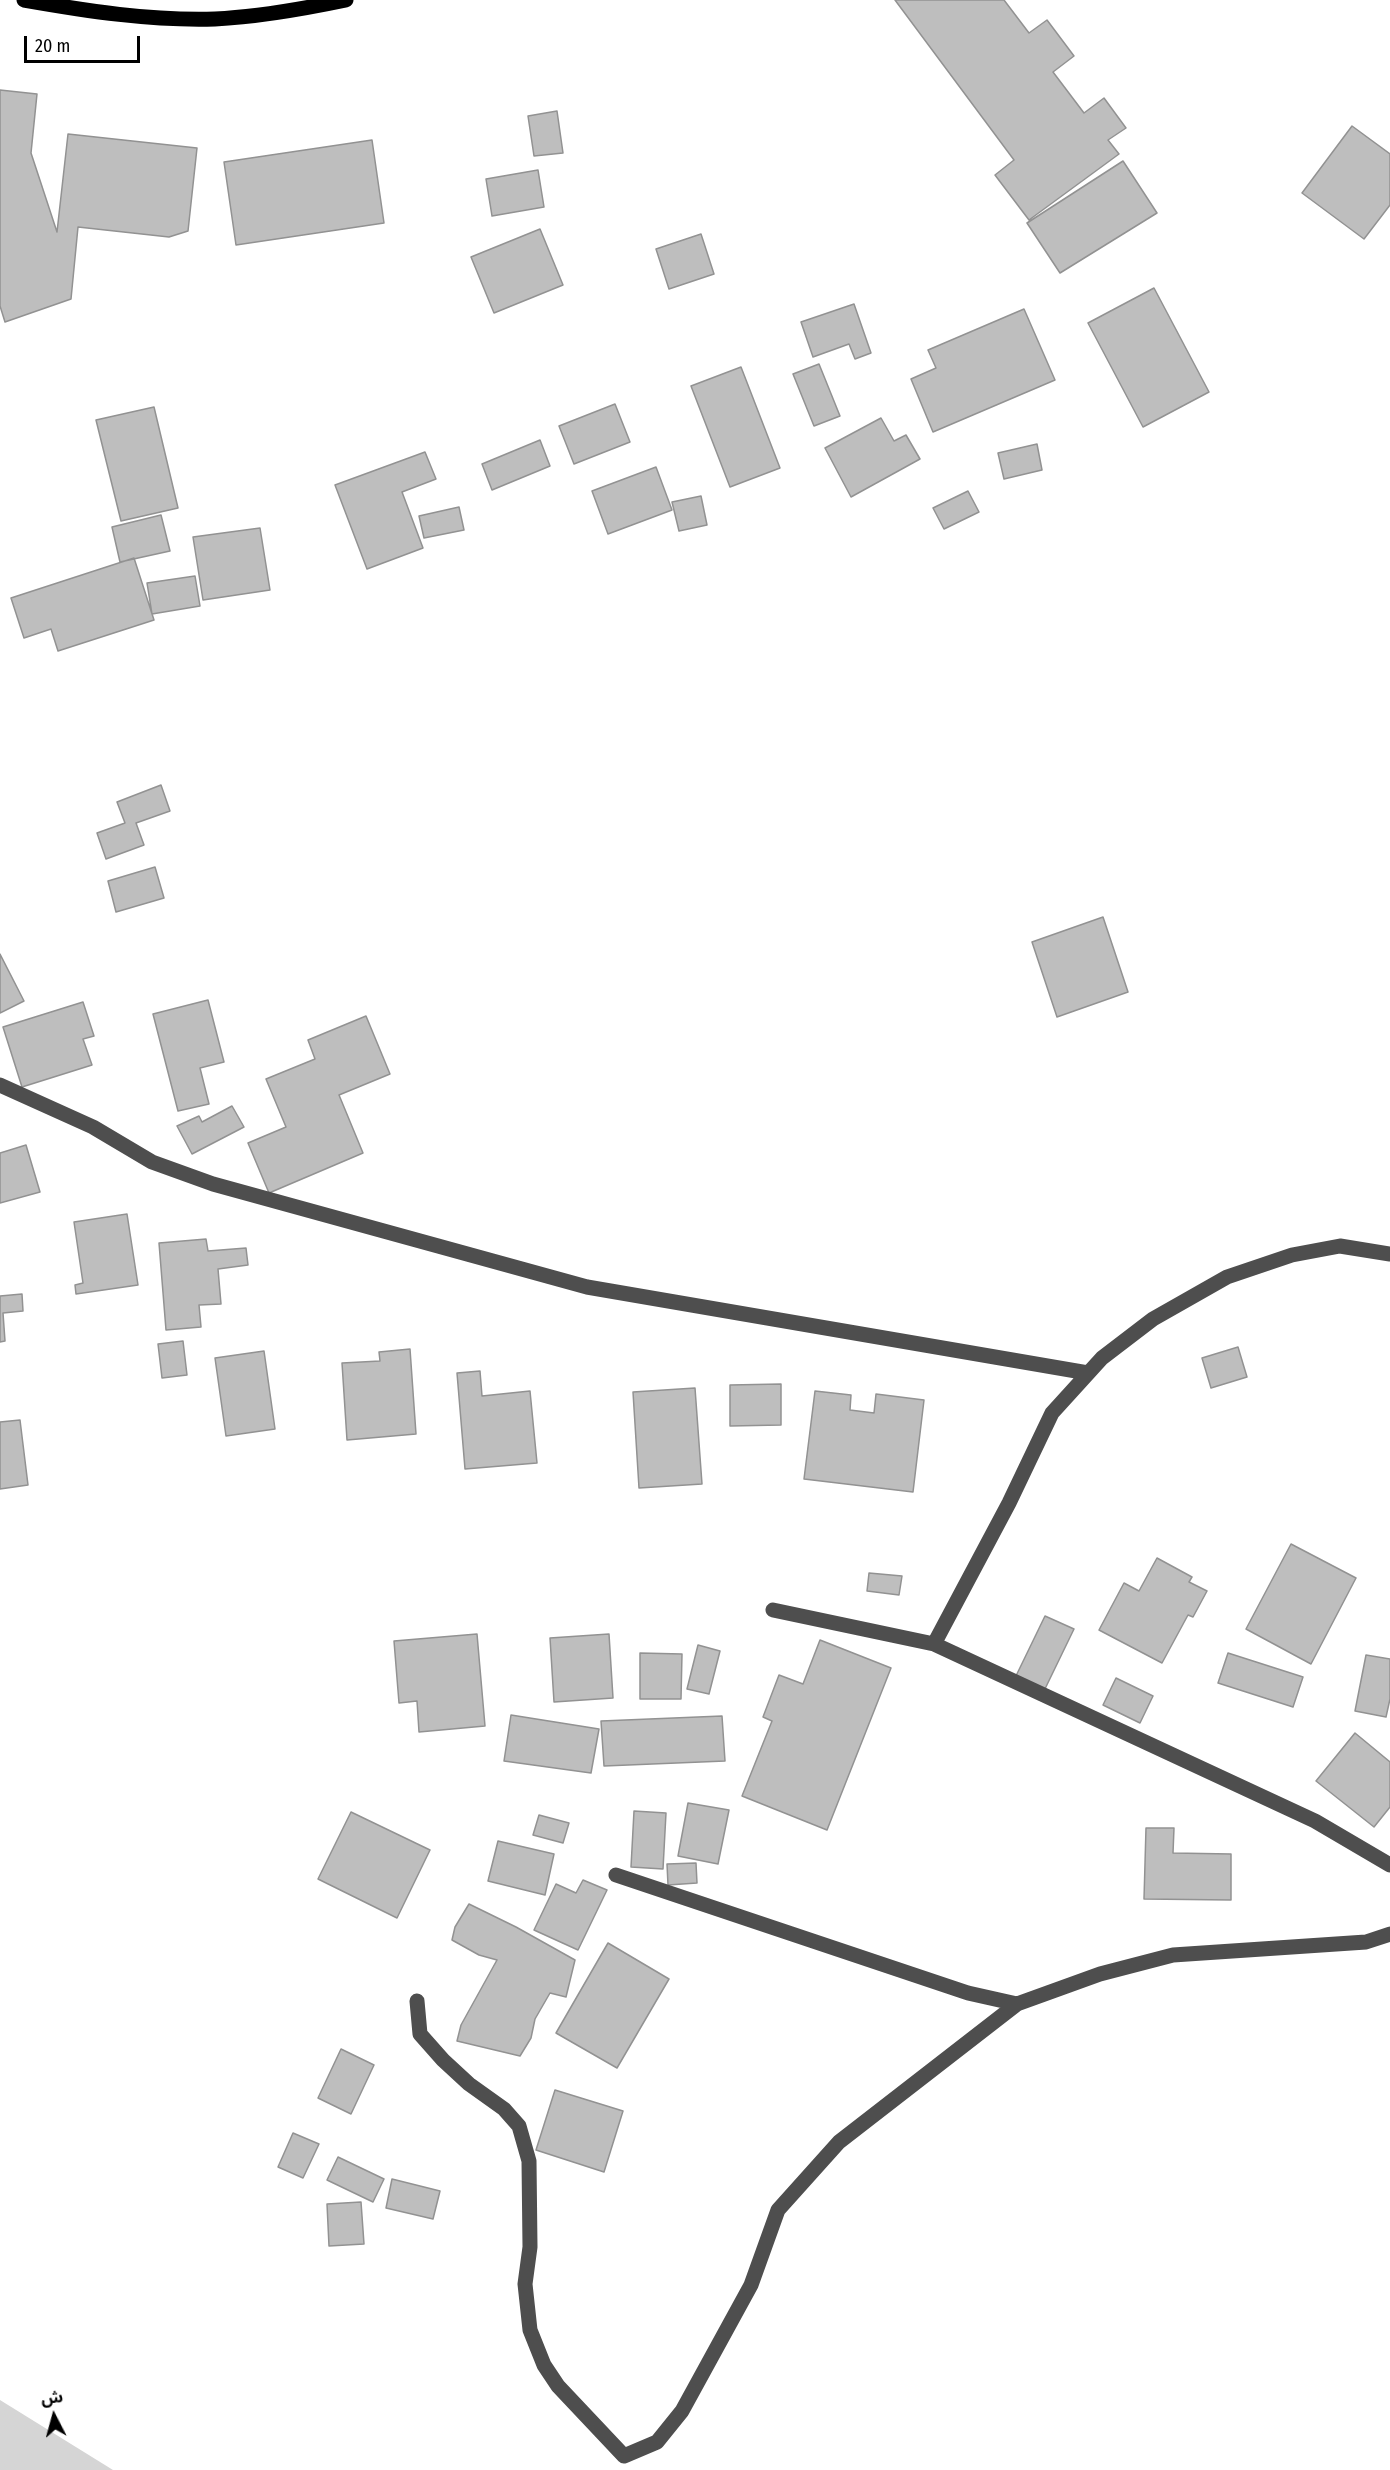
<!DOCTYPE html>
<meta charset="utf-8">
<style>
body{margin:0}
#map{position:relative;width:1390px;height:2470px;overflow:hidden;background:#fff;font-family:"Fira Sans Condensed","Noto Sans Arabic",sans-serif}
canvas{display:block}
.north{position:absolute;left:24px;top:2386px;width:60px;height:60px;-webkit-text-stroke:4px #fff;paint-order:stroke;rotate:354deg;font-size:16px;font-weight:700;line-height:24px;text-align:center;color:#000}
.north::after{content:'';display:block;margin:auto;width:21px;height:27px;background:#000;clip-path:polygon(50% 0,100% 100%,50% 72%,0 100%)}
.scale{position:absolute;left:24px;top:36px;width:116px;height:27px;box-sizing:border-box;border:3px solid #000;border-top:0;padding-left:8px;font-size:18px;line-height:21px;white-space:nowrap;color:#000;-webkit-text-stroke:4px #fff;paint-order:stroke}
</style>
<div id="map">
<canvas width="1390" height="2470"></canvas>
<div class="north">ش</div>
<div class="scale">20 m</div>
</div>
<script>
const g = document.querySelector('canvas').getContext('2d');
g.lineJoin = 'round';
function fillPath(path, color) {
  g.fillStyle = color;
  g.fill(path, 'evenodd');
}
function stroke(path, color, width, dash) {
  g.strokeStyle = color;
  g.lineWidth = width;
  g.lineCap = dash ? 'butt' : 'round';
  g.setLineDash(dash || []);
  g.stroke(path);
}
const green = new Path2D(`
 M 0,2400 L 113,2470 L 0,2470 Z`);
const building = new Path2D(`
 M 895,0 L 1004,0 L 1029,33 L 1047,20 L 1074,56 L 1053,72 L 1084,113 L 1104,98 L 1126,128 L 1108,140 L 1119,154 L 1029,220 L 995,175 L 1014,160 Z
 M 0,90 L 37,94 L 31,153 L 57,232 L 68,134 L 197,148 L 188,231 L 169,237 L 78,227 L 71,299 L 5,322 L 0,306 Z
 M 557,111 L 563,153 L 534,156 L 528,116 Z
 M 1352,126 L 1390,154 L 1390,205 L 1364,239 L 1302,193 Z
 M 372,140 L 384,223 L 236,245 L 224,162 Z
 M 1123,161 L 1157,213 L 1060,273 L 1027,223 Z
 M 538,170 L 544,207 L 492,216 L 486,179 Z
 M 540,229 L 563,285 L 494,313 L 471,257 Z
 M 701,234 L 714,274 L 669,289 L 656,249 Z
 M 1154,288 L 1209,392 L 1143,427 L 1088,323 Z
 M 854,304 L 871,353 L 855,359 L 849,344 L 813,357 L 801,322 Z
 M 1024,309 L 1055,380 L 933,432 L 911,379 L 936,368 L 928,350 Z
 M 819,364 L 840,416 L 814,426 L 793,374 Z
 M 741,367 L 780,468 L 730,487 L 691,386 Z
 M 615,404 L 630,442 L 574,464 L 559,426 Z
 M 154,407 L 178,508 L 121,521 L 96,420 Z
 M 881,418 L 894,441 L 906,435 L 920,459 L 851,497 L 825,448 Z
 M 540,440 L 550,466 L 492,490 L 482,464 Z
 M 1037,444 L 1042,470 L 1004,479 L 998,453 Z
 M 425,452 L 436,479 L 402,492 L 423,548 L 367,569 L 335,485 Z
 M 656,467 L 672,510 L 608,534 L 592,491 Z
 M 968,491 L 979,512 L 944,529 L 933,508 Z
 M 701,496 L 707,525 L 679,531 L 672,502 Z
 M 459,507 L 464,530 L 424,538 L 419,516 Z
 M 161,515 L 170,551 L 120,562 L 112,527 Z
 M 260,528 L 270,590 L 203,600 L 193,537 Z
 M 134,558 L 154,620 L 58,651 L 51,629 L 24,638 L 11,598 Z
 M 195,576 L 200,606 L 152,614 L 147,583 Z
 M 161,785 L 170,811 L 136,823 L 144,845 L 106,859 L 97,833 L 125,823 L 117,802 Z
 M 155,867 L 164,898 L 116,912 L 108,881 Z
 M 1103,917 L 1128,992 L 1057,1017 L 1032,942 Z
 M 0,954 L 24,1001 L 0,1013 Z
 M 208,1000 L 224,1062 L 200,1068 L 209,1104 L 178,1111 L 153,1014 Z
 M 83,1002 L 94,1036 L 83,1039 L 92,1065 L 22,1087 L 3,1027 Z
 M 366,1016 L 390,1074 L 339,1095 L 363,1153 L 269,1193 L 248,1143 L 286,1127 L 266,1079 L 315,1059 L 308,1040 Z
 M 232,1106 L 244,1127 L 192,1154 L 177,1126 L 199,1116 L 202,1122 Z
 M 26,1145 L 40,1192 L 0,1203 L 0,1153 Z
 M 127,1214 L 138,1285 L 76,1294 L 75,1285 L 83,1283 L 74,1222 Z
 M 206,1239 L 208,1251 L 246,1248 L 248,1265 L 218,1269 L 221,1304 L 199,1305 L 201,1327 L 166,1330 L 159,1243 Z
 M 22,1294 L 23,1311 L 3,1313 L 5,1341 L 0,1342 L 0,1296 Z
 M 183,1341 L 187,1375 L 162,1378 L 158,1344 Z
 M 1238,1347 L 1247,1377 L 1211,1388 L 1202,1358 Z
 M 410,1349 L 416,1434 L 347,1440 L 342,1363 L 380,1361 L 379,1352 Z
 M 264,1351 L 275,1429 L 226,1436 L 215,1358 Z
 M 480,1371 L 482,1396 L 530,1391 L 537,1463 L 465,1469 L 457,1373 Z
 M 781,1384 L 781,1425 L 730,1426 L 730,1385 Z
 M 695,1388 L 702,1484 L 639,1488 L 633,1392 Z
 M 815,1391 L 851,1395 L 850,1410 L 874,1413 L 876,1394 L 924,1400 L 913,1492 L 804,1479 Z
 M 20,1420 L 28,1485 L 0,1489 L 0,1422 Z
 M 1291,1544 L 1356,1578 L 1311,1664 L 1246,1629 Z
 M 1157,1558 L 1192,1577 L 1189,1582 L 1207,1591 L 1193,1617 L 1188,1615 L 1162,1663 L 1099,1630 L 1124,1583 L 1139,1591 Z
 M 869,1573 L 902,1576 L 899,1595 L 867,1591 Z
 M 1045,1616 L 1074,1629 L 1043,1693 L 1014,1680 Z
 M 477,1634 L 485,1726 L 419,1732 L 417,1701 L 399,1703 L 394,1641 Z
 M 609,1634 L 613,1698 L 554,1702 L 550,1638 Z
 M 820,1640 L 891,1668 L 827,1830 L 742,1796 L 772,1721 L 763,1717 L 779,1675 L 803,1684 Z
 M 698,1645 L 720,1651 L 709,1694 L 687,1689 Z
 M 640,1653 L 682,1654 L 681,1699 L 640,1699 Z
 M 1228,1653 L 1303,1677 L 1293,1707 L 1218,1683 Z
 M 1366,1655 L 1390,1659 L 1390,1699 L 1386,1717 L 1355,1711 Z
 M 1116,1678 L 1153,1696 L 1140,1723 L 1103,1705 Z
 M 511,1715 L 599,1729 L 591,1773 L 504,1761 Z
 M 722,1716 L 725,1761 L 604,1766 L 601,1721 Z
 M 1355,1733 L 1390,1762 L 1390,1807 L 1374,1827 L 1316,1781 Z
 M 688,1803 L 729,1810 L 718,1864 L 678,1856 Z
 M 634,1811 L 666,1813 L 663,1869 L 631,1867 Z
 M 351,1812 L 430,1850 L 397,1918 L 318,1879 Z
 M 539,1815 L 569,1823 L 563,1843 L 533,1835 Z
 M 1146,1828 L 1174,1828 L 1173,1853 L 1231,1854 L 1231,1900 L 1144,1899 Z
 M 498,1841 L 554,1854 L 545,1895 L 488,1881 Z
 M 696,1863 L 697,1883 L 668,1885 L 667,1864 Z
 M 583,1880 L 607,1890 L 578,1950 L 534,1930 L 556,1884 L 576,1893 Z
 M 469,1904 L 516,1927 L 575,1960 L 566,1997 L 550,1993 L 535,2019 L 531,2038 L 520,2056 L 457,2041 L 461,2025 L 497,1960 L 479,1955 L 452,1940 L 455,1927 Z
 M 608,1943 L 669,1979 L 617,2068 L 556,2033 Z
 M 341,2049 L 374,2065 L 351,2114 L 318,2098 Z
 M 555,2090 L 623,2111 L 604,2172 L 536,2150 Z
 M 293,2133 L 319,2144 L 303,2178 L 278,2167 Z
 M 338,2157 L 384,2179 L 373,2202 L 327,2180 Z
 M 392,2179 L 440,2191 L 433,2219 L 386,2208 Z
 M 361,2202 L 364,2244 L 329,2246 L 327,2204 Z`);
const minor = new Path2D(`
 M 0,1085 L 93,1127 L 152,1162 L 213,1184 L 587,1287 L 1088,1373
 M 773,1610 L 934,1644 L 1315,1821 L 1390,1865
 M 934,1644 L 1009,1503 L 1052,1413 L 1102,1358 L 1153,1319 L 1227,1277 L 1292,1255 L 1340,1246 L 1390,1254
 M 616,1875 L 968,1993 L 1017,2004 L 1100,1974 L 1173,1955 L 1366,1942 L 1390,1934
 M 417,2001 L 420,2034 L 443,2060 L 469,2084 L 504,2109 L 519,2126 L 529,2161 L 530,2247 L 525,2284 L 530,2330 L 544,2365 L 558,2386 L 624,2456 L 657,2442 L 682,2411 L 751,2285 L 778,2210 L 839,2142 L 1017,2004`);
const major = new Path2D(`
 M 24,0 C 87,11 151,21 215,19 C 258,17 303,9 346,0`);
fillPath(green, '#d5d5d5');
fillPath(building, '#bebebe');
stroke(building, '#929292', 1.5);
stroke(minor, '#4e4e4e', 15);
stroke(major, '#000', 15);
</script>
